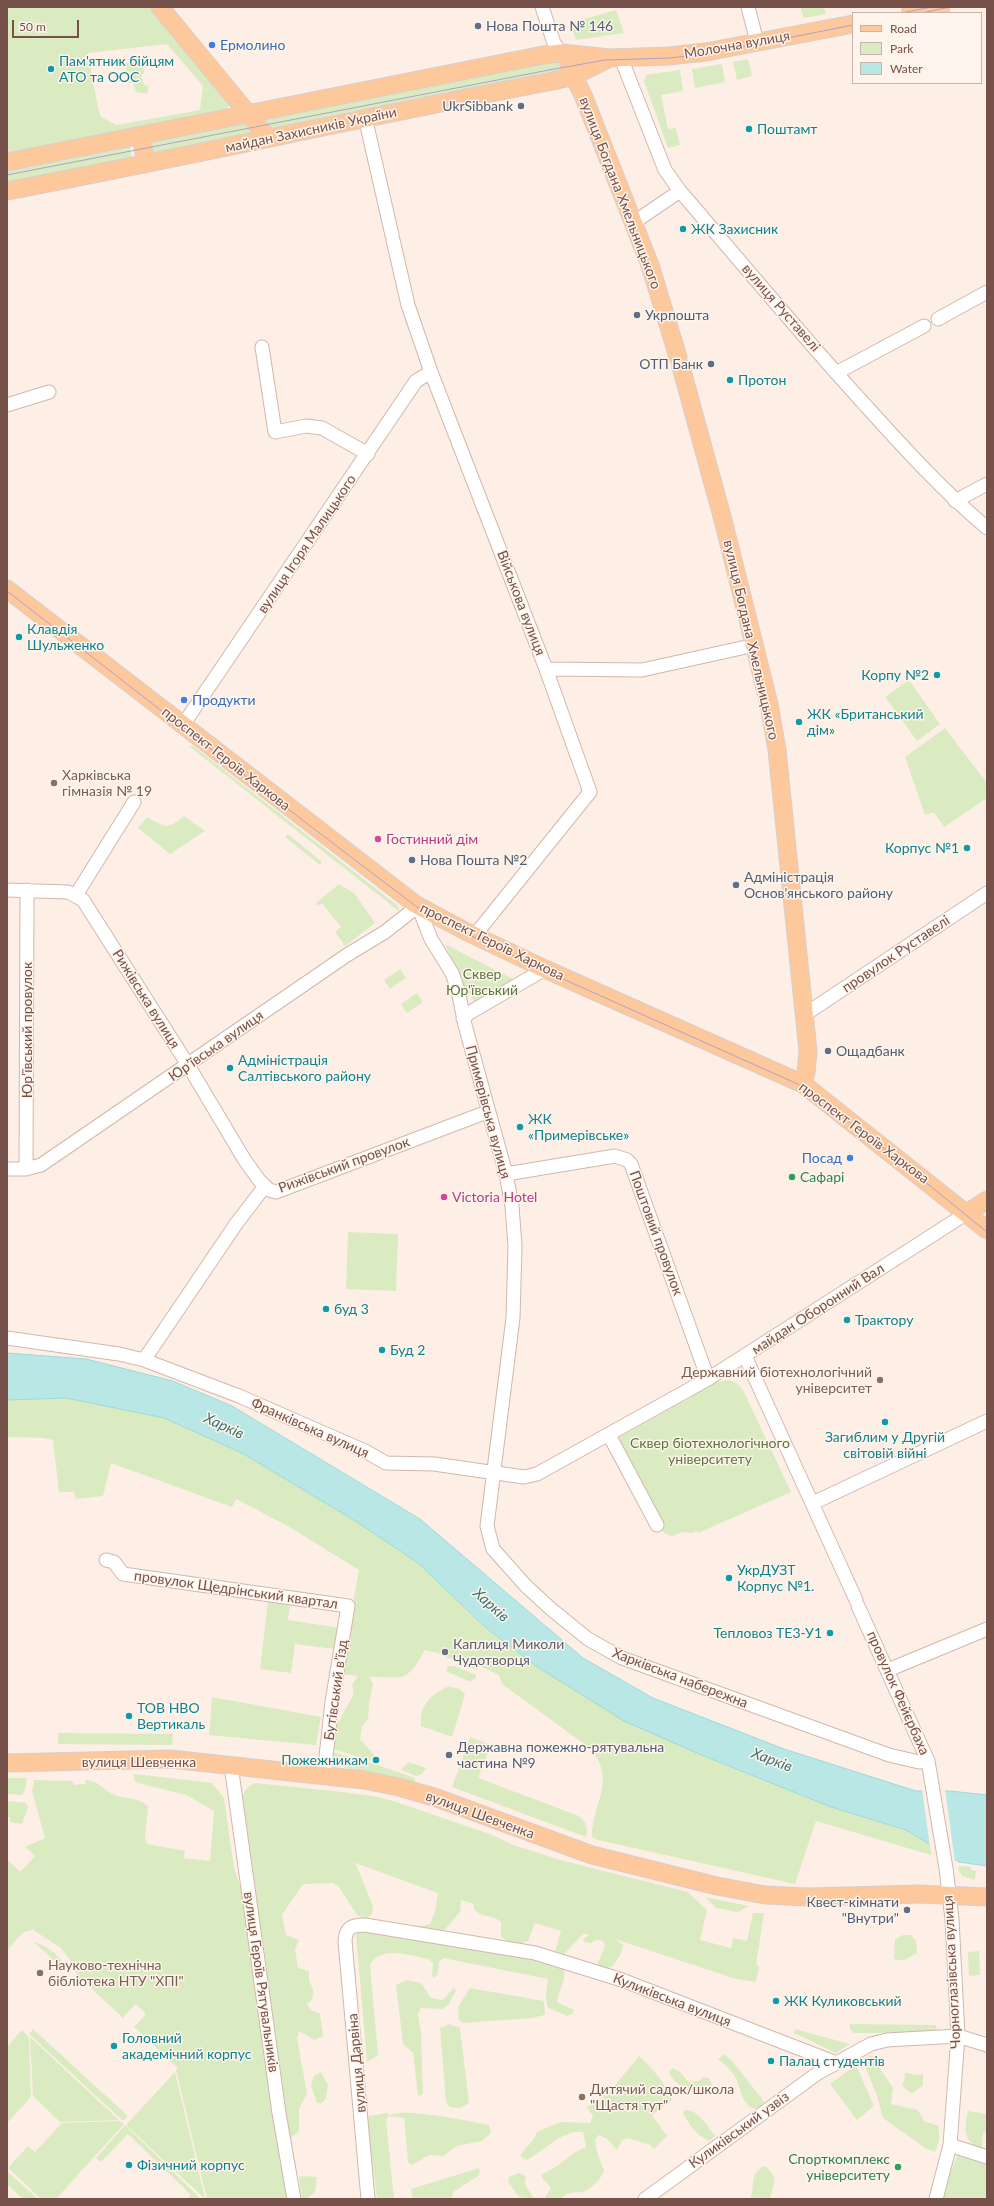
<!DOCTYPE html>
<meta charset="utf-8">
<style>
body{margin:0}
#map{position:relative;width:994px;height:2206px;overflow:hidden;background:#fdefe5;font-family:Lato,sans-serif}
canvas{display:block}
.frame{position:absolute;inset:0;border:8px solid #765149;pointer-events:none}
.legend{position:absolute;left:852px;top:12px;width:130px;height:72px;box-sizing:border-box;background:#fff4eb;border:1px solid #c8b3aa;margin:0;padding:5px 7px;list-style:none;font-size:12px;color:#765149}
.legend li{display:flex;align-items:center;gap:8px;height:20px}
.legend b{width:20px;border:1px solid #c8b3aa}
.scale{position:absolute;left:12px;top:20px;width:67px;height:18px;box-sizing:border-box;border:2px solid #765149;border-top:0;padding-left:5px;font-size:12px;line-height:14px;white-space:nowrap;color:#765149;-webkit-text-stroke:3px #fff4eb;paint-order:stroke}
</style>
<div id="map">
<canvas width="994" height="2206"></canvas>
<div class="frame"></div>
<ul class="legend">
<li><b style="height:5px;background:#fdc89b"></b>Road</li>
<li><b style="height:11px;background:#daebc2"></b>Park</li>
<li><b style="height:11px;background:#b8e7e6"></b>Water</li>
</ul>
<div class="scale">50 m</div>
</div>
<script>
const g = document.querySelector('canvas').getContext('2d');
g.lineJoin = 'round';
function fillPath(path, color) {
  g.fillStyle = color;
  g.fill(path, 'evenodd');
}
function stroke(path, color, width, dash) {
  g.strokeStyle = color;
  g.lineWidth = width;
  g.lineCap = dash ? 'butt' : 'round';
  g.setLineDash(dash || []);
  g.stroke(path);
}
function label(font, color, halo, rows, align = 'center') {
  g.font = font + ' Lato,sans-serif';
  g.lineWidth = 3;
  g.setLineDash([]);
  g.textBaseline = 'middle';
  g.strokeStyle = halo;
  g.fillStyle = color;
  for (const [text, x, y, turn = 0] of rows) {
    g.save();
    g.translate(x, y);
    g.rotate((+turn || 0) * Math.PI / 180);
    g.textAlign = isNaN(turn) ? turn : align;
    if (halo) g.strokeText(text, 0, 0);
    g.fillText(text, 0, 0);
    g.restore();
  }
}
const green = new Path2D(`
 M 7,7 L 152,7 L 230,104 L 226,111 L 7,158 ZM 167,44 L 203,86 L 200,110 L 117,125 L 101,117 L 98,108 L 88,53 Z
 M 800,7 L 824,7 L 826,14 L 804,18 Z
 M 616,10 L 624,33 L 576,40 L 570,23 Z
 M 748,59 L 752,76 L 737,80 L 733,62 Z
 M 140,60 L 145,73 L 141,75 L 144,85 L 149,86 L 147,94 L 136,92 L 133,83 L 129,83 L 125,63 Z
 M 560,60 L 562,71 L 273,129 L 267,129 L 262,117 Z
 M 722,64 L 725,82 L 695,88 L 692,69 Z
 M 680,70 L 683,91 L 661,95 L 668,129 L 676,128 L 680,145 L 668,148 L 644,81 L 646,75 Z
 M 247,120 L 258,133 L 151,156 L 148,140 Z
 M 129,143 L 133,161 L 7,186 L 7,167 Z
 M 909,680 L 940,724 L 917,741 L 885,697 Z
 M 945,728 L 987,783 L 987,798 L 944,827 L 934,812 L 925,815 L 905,757 Z
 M 192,745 L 397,905 L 400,912 L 190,747 Z
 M 184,816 L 205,831 L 170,854 L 138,828 L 147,817 C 166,828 167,830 184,816 Z
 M 288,834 L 322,862 L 320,865 L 285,837 Z
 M 339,884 L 354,893 L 375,923 L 345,946 L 335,932 L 341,927 L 322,903 L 317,906 L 316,903 Z
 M 445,944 L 515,980 L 476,1005 L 461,980 Z
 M 400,969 L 406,978 L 390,989 L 384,980 Z
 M 417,993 L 423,1002 L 407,1013 L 401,1004 Z
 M 348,1232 L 398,1234 L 396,1291 L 346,1289 Z
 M 716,1377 L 719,1382 C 729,1378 736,1381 743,1390 L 791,1492 L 698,1533 L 697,1531 L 692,1533 L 682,1532 L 672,1536 L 664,1533 L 661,1528 L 618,1438 L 670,1409 L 678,1401 L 681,1403 L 692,1397 L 692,1393 Z
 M 66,1398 L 165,1418 L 242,1453 L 357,1522 L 418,1563 L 485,1627 L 536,1666 L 704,1756 L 831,1807 L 906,1830 L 930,1844 L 932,1858 L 931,1855 L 816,1821 L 795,1884 L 598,1840 L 592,1837 C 593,1799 617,1783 591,1749 L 502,1684 L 499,1675 L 478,1665 L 476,1670 L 437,1653 L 425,1650 C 406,1684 404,1677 369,1677 L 373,1684 L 369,1703 L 368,1719 L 362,1727 L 360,1739 L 380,1761 L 379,1763 L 333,1749 L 332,1723 L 339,1722 C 342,1717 343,1713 346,1708 C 351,1698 356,1697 352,1685 L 358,1676 L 340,1674 L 359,1570 L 286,1525 L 236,1499 L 232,1507 L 111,1463 L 103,1496 L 76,1499 L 74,1492 L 59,1492 L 53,1440 L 43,1438 L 7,1437 L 7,1400 Z
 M 268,1601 L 290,1604 L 288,1620 L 341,1628 L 335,1649 L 295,1644 L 291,1673 L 260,1669 Z
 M 448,1666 L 454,1666 L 476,1675 L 476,1678 L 470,1682 L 446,1671 Z
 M 447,1687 C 455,1687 461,1688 465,1695 L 452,1737 L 421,1726 C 419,1706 430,1695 447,1687 Z
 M 212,1697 L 321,1717 L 316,1745 L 209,1735 Z
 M 58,1733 L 173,1734 L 172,1745 L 58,1744 Z
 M 470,1737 L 491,1745 L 478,1778 L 579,1816 C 586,1822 588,1827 586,1837 L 452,1787 Z
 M 333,1752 L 378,1765 L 415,1778 L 415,1781 L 413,1783 L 334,1765 L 331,1763 L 331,1754 Z
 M 409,1762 L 426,1768 L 422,1774 L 416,1776 L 401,1770 Z
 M 134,1774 L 212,1783 L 224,1798 L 234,1868 L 241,1888 L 250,1902 L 292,2199 L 207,2199 L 176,2070 L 178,2068 L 134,2027 L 146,2014 L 135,2004 L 123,2018 L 77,1975 L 71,1961 L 61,1948 L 33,1930 L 34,1925 L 32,1930 L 24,1932 L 7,1950 L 7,1859 L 20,1872 L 35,1856 L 25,1847 L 45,1838 L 32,1791 L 34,1780 L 72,1781 L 74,1785 L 86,1784 L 85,1780 C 98,1780 102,1789 113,1794 C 125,1800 139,1796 148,1807 L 145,1836 L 147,1844 L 185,1851 L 184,1858 L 210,1861 L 214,1811 L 186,1795 L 138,1783 L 134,1780 Z
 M 7,1778 L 27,1778 L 25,1790 L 22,1795 L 7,1794 Z
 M 255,1783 L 333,1791 L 374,1796 L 393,1801 L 490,1834 L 516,1846 L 564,1861 L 688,1892 L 707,1910 L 700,1940 L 731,1948 L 733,1938 L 747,1941 L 753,1913 L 764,1913 L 756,1965 L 759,1966 L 756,1982 L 736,1979 L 615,1939 L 623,1945 L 621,1954 L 613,1966 L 608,1968 L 597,1965 L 605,1946 L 603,1941 L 596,1940 L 591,1943 L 584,1942 L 583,1939 L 590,1934 L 583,1934 L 564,1954 L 555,1952 L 561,1931 L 535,1923 L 528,1941 C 518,1945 508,1944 501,1936 L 501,1922 C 492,1914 481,1918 474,1909 L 474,1904 L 461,1900 L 460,1912 L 442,1933 L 406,1929 L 409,1925 L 420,1926 L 430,1924 L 435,1912 L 438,1893 L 347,1860 L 356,1864 L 373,1907 L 372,1914 L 366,1919 L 357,1915 L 339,1887 L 333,1883 L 303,1884 L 282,1915 L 286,1935 L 299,1940 L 295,1949 L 298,1968 L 309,1971 L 309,1980 L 314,1992 L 311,2001 L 307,2004 L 311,2010 L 320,2014 L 323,2036 L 314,2040 L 299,2031 L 297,2038 L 307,2094 L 299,2109 L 299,2131 L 290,2139 L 241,1796 L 248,1787 Z
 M 7,1801 L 26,1803 L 28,1807 L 22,1824 L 10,1822 L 10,1817 L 7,1817 Z
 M 960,1866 L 971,1867 L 971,1870 L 976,1871 L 975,1880 L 962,1876 L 958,1869 Z
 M 705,1897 L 749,1906 L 738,1912 L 716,1908 Z
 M 358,1930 L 532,1957 L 564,1967 L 564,1979 L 557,2000 L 558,2003 L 574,2010 L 572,2014 L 567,2016 C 560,2011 553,2012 547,2006 L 546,1993 L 548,1979 L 443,1958 L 439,1962 L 438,1974 L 434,1978 L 432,1975 L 433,1964 L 429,1959 C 410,1956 383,1945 370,1964 L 378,2055 L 367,2062 L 356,1934 Z
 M 903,1935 L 911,1935 L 916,1941 L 917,1953 C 908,1957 905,1963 894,1959 L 895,1939 Z
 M 34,1942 C 50,1946 64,1960 70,1975 Z
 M 979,1951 L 980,1975 L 969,1976 L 968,1952 Z
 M 407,1980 L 421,1983 L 431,1998 L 443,2000 L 454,1987 L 456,1991 L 448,2005 L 442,2009 L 421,2008 L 418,2014 L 421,2033 L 423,2094 L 418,2096 L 413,2053 L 403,2044 L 396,1985 Z
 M 470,1988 L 544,2001 L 545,2015 L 531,2018 L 463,2023 L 459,2020 L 458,2007 Z
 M 449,2024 L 460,2028 L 469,2103 L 460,2108 L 450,2107 L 446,2102 L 440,2028 Z
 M 850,2024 L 936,2025 L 937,2033 L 854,2033 L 850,2029 Z
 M 33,2029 L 128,2116 L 123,2121 L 29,2034 Z
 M 795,2029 L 850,2044 L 836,2053 L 794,2033 Z
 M 22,2030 L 29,2037 L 31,2097 L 7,2123 L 7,2047 Z
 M 30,2037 L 118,2119 L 118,2120 L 60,2122 L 33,2096 Z
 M 724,2054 L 733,2062 L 763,2100 L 764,2104 L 760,2108 L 752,2108 C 740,2101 741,2086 734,2075 C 730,2069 724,2064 718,2059 Z
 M 871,2055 L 893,2088 L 891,2104 L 918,2110 L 924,2121 L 939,2126 L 939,2141 L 935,2152 L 925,2148 L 883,2118 L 877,2096 L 863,2061 Z
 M 639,2056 C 653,2069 665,2082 672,2100 L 652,2115 L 667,2136 L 654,2149 L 650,2145 L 628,2138 L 622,2140 L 617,2150 L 606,2138 L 598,2135 L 595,2141 L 597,2152 L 604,2171 C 601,2179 590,2191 581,2192 C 572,2193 567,2191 561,2199 L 544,2199 L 551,2188 L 542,2178 L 542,2174 C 560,2168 569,2153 586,2147 L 583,2132 C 564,2129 543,2151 527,2160 L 520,2156 C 525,2147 534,2142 537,2132 L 560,2122 L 590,2123 L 593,2116 L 587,2107 L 607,2095 Z
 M 856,2065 L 874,2106 L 857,2120 L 830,2084 Z
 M 673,2068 L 679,2071 L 689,2082 L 699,2081 L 702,2077 L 709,2078 L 712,2085 L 711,2091 L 702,2096 C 690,2092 673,2084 669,2072 Z
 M 175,2072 L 205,2199 L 126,2125 Z
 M 321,2072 L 328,2085 L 326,2098 L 322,2103 L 317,2103 L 311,2085 L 314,2076 Z
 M 907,2073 L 916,2075 L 923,2074 L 923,2085 L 912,2094 L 902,2086 L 905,2077 L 904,2074 Z
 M 686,2110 C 700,2111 707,2126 715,2136 L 709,2141 C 699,2137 686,2122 683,2112 Z
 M 968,2111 L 987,2114 L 987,2133 L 983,2132 L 982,2150 C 962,2140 964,2130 968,2111 Z
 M 388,2113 L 389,2116 C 399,2106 473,2122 489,2125 L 491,2133 L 482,2141 L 457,2146 L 443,2156 L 430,2155 L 412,2165 L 408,2162 L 404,2118 L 389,2116 L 386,2120 L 394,2199 L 377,2199 L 367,2119 L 369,2116 Z
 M 120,2121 L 124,2124 L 56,2199 L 41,2199 L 8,2168 L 28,2146 L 35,2152 L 62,2123 Z
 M 125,2125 L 201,2199 L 187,2199 L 191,2195 L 128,2134 L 101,2162 L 96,2158 Z
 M 958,2153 L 987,2159 L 987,2199 L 941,2199 Z
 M 764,2166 L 768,2168 L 775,2178 L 770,2199 L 750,2199 C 756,2187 748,2174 764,2166 Z
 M 479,2168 L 480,2172 L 478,2176 L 453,2192 L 452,2199 L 413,2199 L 411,2189 Z
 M 7,2171 L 38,2199 L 23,2199 L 7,2184 Z
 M 519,2173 L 526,2176 L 525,2184 L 534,2199 L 519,2197 L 508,2182 L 509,2177 Z
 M 303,2176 L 317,2177 L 315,2192 L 306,2199 L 302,2199 L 299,2177 Z`);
const water = new Path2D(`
 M 7,1353 L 86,1359 L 173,1381 L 232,1406 L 420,1519 L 583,1658 L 653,1698 L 784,1749 L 916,1791 L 950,1791 L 987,1795 L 987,1866 L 959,1862 L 906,1830 L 831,1807 L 704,1756 L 624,1721 L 536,1666 L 485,1627 L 418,1563 L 357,1522 L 242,1453 L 164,1418 L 66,1398 L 7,1400 Z`);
const pier = new Path2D(`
 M 922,1789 L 945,1789 L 955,1862 L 930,1847 Z`);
const minor = new Path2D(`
 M 542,7 L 554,43 L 561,53
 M 748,7 L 757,42
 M 621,58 L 665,170 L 680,191 C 742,263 802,336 866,406 C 905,449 943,491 987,528
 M 365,117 L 392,235
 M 633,223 L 680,191
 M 393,240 L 408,305 L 431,372 L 546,669 L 590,792 L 475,935
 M 938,319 L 987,292
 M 262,347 L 275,432 L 306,426 L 322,428 L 368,454
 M 836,373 L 924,326
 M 7,405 L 49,392
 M 955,501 L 987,484
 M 546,669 L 642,670 L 755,645
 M 183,725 L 416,381 L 431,372
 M 7,890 L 68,892 L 83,900 L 188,1065 L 244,1159 L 259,1180 L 269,1190 L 276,1192 L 487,1112
 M 76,895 L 134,802
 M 804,1015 L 987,893
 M 463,1019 L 469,1013 L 545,969
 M 7,1169 L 26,1169 L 41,1165 L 347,955 L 385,932 L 418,906 L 431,939 L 452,973 L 458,990 L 465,1025 L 506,1174 L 512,1206 L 515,1246 L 513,1318 L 487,1526 L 493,1549 L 526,1586 L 551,1609 L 588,1639 L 622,1658 L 889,1755 L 919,1762 L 928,1761
 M 26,1169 L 27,890
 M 506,1174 L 615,1156 L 627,1160 L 631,1164 L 708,1379
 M 7,1338 L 119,1354 L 144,1360 L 239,1396 L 365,1451 L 386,1463 L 434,1464 L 524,1477 L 537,1474 L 708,1379 L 967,1213
 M 745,1356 L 856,1600
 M 144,1360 L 236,1224 L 265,1186
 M 609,1435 L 657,1525
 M 813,1503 L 987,1421
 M 106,1560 L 114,1562 L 123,1574 L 348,1606 L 332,1702 L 324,1775
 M 858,1606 L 928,1761 L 946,1868 L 952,1919 L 958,2036 L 950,2145 L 936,2199
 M 888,1670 L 987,1629
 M 231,1765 L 279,2113 L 294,2199
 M 950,2145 L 987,2157
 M 368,2199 L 345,1941 C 346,1927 352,1925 365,1925 L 535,1953 L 622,1980 L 834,2062
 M 645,2199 L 818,2073 L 871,2044 L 887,2040 L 958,2036 L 987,2045`);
const major = new Path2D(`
 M 160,7 L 268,138
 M 910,13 L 941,7
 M 569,67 L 583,95 L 650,265 L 678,357
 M 141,136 L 146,164
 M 7,162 L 543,55 L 561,53 L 610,58 L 669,56 L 706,52 L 853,24
 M 7,191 C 189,156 370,116 553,81 L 574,76 L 610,58
 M 681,367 L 723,520 L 769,704 L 777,750 L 808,1051 L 806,1073 L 803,1084
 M 7,589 L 415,904 L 465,931 L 545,969 L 803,1084 L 987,1230
 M 967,1213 L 987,1200
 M 7,1763 L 170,1759 L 364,1780 L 399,1787 L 434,1797 L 592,1855 L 717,1886 L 765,1895 L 807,1897 L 919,1894 L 987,1897`);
const tram = new Path2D(`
 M 926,12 L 950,7
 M 901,13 L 932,7
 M 7,175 L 549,70 L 605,60 L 669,58 L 707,54 L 853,25
 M 7,591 L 301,819 L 417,907 L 461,931 L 543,970 L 802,1086 L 877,1143 L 987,1232`);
const markers = [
 [478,26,4,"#5c6f8a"],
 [212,45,4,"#3f7fe0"],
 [51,69,4,"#0f9aa8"],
 [521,106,4,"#5c6f8a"],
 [749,129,4,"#0f9aa8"],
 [683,229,4,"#0f9aa8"],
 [637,315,4,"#5c6f8a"],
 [711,364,4,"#5c6f8a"],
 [730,380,4,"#0f9aa8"],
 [19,637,4,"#0f9aa8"],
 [937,675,4,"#0f9aa8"],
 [184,700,4,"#3f7fe0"],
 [799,722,4,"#0f9aa8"],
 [54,783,4,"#8d6e63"],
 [378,839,4,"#d1479c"],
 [967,848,4,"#0f9aa8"],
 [412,860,4,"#5c6f8a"],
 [736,885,4,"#5c6f8a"],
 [828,1051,4,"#5c6f8a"],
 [230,1068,4,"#0f9aa8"],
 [520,1127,4,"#0f9aa8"],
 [850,1158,4,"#3f7fe0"],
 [792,1177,4,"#2e9e5b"],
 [444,1197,4,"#d1479c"],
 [326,1309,4,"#0f9aa8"],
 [847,1320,4,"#0f9aa8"],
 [382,1350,4,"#0f9aa8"],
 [880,1380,4,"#8d6e63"],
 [885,1422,4,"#0f9aa8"],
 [729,1578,4,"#0f9aa8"],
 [830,1633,4,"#0f9aa8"],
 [445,1652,4,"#6b7280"],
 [129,1716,4,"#0f9aa8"],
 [449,1755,4,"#5c6f8a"],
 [376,1760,4,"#0f9aa8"],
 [907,1910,4,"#5c6f8a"],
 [40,1973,4,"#8d6e63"],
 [776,2001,4,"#0f9aa8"],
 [114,2046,4,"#0f9aa8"],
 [771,2061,4,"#0f9aa8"],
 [582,2097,4,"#8d6e63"],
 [129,2165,4,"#0f9aa8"],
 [898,2167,4,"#2e9e5b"]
];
const serviceNames = [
 ["Нова Пошта № 146",486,26],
 ["UkrSibbank",513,106,"right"],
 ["Укрпошта",645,315],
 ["ОТП Банк",703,364,"right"],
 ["Нова Пошта №2",420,860],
 ["Адміністрація",744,877],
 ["Основ'янського району",744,893],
 ["Ощадбанк",836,1051],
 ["Державна пожежно-рятувальна",457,1747],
 ["частина №9",457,1763],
 ["Квест-кімнати",899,1902,"right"],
 ["\"Внутри\"",899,1918,"right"]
];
const shopNames = [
 ["Ермолино",220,45],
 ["Продукти",192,700],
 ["Посад",842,1158,"right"]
];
const streetNames = [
 ["Молочна вулиця",737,45,-10],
 ["майдан Захисників України",311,130,-12],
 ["вулиця Богдана Хмельницького",620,193,69],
 ["вулиця Руставелі",781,308,49],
 ["вулиця Ігоря Малицького",307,544,-56],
 ["Військова вулиця",521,603,69],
 ["вулиця Богдана Хмельницького",751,640,77],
 ["проспект Героїв Харкова",226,759,38],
 ["проспект Героїв Харкова",492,942,26],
 ["провулок Руставелі",896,954,-34],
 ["Рижівська вулиця",146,999,58],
 ["Юр’ївський провулок",27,1030,-90],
 ["Юр’ївська вулиця",216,1046,-35],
 ["Примерівська вулиця",488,1112,75],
 ["проспект Героїв Харкова",864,1133,37],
 ["Рижівський провулок",344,1165,-20],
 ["Поштовий провулок",656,1233,70],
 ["майдан Оборонний Вал",818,1309,-33],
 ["Франківська вулиця",310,1428,24],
 ["провулок Щедрінський квартал",236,1590,8],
 ["Харківська набережна",680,1678,21],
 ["Бутівський в’їзд",336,1690,-82],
 ["провулок Фейєрбаха",898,1693,66],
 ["вулиця Шевченка",139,1762],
 ["вулиця Шевченка",480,1815,20],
 ["Чорноглазівська вулиця",952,1972,-93],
 ["вулиця Героїв Рятувальників",261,1982,82],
 ["Куликівська вулиця",672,2000,21],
 ["вулиця Дарвіна",357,2063,-95],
 ["Куликівський узвіз",739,2130,-36]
];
const cultureNames = [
 ["Пам'ятник бійцям",59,61],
 ["АТО та ООС",59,77],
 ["Поштамт",757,129],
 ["ЖК Захисник",691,229],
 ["Протон",738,380],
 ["Клавдія",27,629],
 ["Шульженко",27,645],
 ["Корпу №2",929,675,"right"],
 ["ЖК «Британський",807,714],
 ["дім»",807,730],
 ["Корпус №1",959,848,"right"],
 ["Адміністрація",238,1060],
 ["Салтівського району",238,1076],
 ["ЖК",528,1119],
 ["«Примерівське»",528,1135],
 ["буд 3",334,1309],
 ["Трактору",855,1320],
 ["Буд 2",390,1350],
 ["Загиблим у Другій",885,1437,"center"],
 ["світовій війні",885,1453,"center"],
 ["УкрДУЗТ",737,1570],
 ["Корпус №1.",737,1586],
 ["Тепловоз ТЕ3-У1",822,1633,"right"],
 ["ТОВ НВО",137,1708],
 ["Вертикаль",137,1724],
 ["Пожежникам",368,1760,"right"],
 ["ЖК Куликовський",784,2001],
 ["Головний",122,2038],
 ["академічний корпус",122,2054],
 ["Палац студентів",779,2061],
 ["Фізичний корпус",137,2165]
];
const educationNames = [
 ["Харківська",62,775],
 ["гімназія № 19",62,791],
 ["Державний біотехнологічний",872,1372,"right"],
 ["університет",872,1388,"right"],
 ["Науково-технічна",48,1965],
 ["бібліотека НТУ \"ХПІ\"",48,1981],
 ["Дитячий садок/школа",590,2089],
 ["\"Щастя тут\"",590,2105]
];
const hotelNames = [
 ["Гостинний дім",386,839],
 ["Victoria Hotel",452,1197]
];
const parkNames = [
 ["Сквер",482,974],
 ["Юр'ївський",482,990],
 ["Сквер біотехнологічного",710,1443],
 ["університету",710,1459]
];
const leisureNames = [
 ["Сафарі",800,1177],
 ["Спорткомплекс",890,2159,"right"],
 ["університету",890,2175,"right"]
];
const worshipNames = [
 ["Каплиця Миколи",453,1644],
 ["Чудотворця",453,1660]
];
const waterNames = [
 ["Харків",224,1426,25],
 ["Харків",491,1605,42],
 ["Харків",772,1760,21]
];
fillPath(green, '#daebc2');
fillPath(water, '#b8e7e6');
stroke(water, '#9ed9d8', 1);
fillPath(pier, '#fdefe5');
stroke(minor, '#d1b7ad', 15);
stroke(major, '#d9cecc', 19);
stroke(minor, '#fff', 13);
stroke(major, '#fdc89b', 17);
stroke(tram, '#b0a2c7', 1);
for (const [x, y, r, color] of markers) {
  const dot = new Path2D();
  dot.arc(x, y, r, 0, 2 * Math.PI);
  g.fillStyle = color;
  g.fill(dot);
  stroke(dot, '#fff4eb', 1.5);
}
label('14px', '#4e5e75', '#fff4eb', serviceNames, 'left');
label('14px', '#366cbe', '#fff4eb', shopNames, 'left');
label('14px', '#765149', '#fff4eb', streetNames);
label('14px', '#0d838f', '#fff4eb', cultureNames, 'left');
label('14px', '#785e54', '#fff4eb', educationNames, 'left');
label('14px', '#b23c85', '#fff4eb', hotelNames, 'left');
label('14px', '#58773e', '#fff4eb', parkNames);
label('14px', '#27864d', '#fff4eb', leisureNames, 'left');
label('14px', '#5b616d', '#fff4eb', worshipNames, 'left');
label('italic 15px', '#397574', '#fff4eb', waterNames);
</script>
